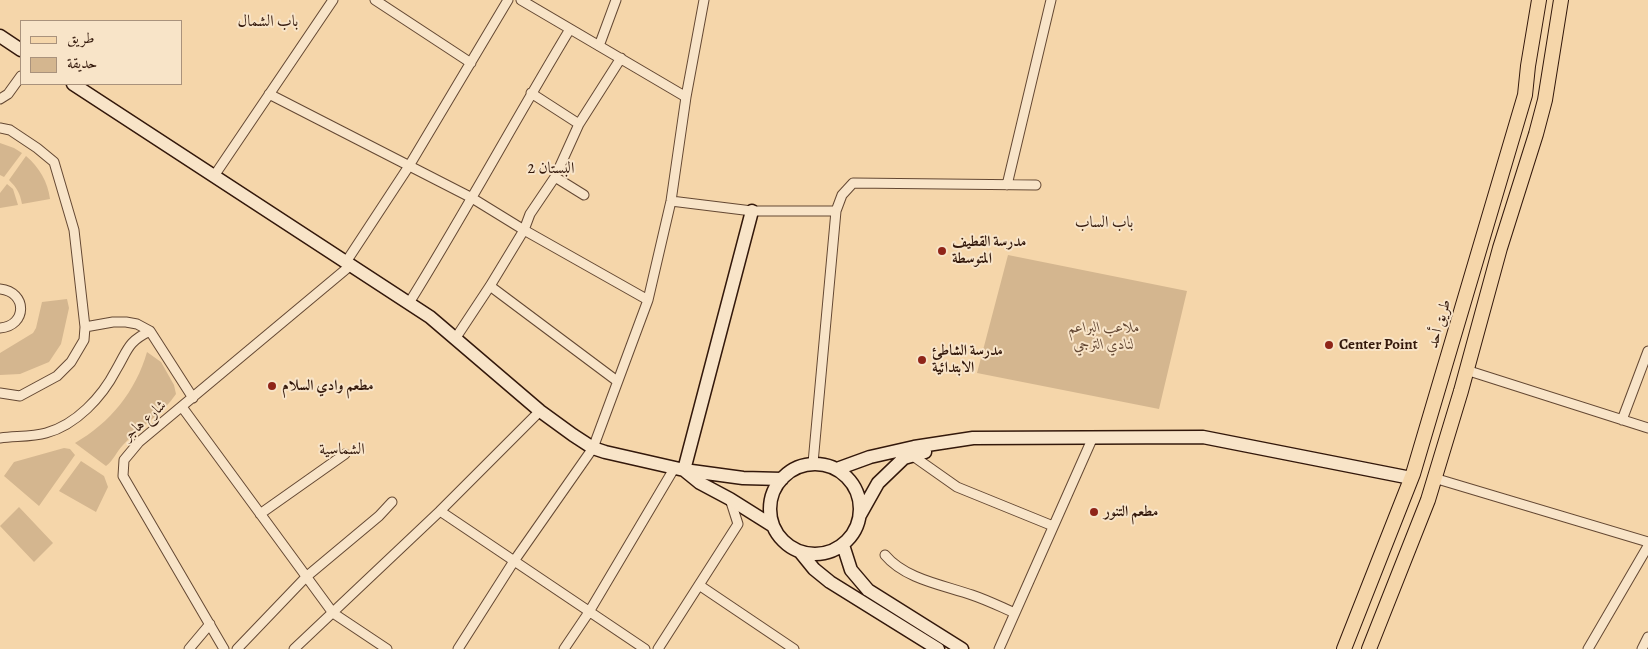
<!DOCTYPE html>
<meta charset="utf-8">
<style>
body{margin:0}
#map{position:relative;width:1648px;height:649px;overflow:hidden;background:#f5d6aa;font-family:Alegreya,Amiri,serif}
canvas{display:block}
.legend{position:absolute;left:20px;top:20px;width:162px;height:65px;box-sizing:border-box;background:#f8e4c8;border:1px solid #a9927c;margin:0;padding:6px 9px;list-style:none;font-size:15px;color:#33180b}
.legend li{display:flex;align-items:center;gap:10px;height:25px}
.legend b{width:25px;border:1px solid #a9927c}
</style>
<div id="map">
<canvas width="1648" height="649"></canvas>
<ul class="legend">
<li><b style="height:6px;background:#f5d6aa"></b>طريق</li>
<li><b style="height:14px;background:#d4b68f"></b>حديقة</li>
</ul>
</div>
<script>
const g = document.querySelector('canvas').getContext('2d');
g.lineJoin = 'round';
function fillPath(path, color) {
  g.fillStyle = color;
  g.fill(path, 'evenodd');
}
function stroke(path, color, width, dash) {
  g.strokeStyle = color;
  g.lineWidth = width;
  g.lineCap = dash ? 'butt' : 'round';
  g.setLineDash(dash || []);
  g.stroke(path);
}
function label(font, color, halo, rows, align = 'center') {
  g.font = font + ' Alegreya,Amiri,serif';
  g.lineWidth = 4;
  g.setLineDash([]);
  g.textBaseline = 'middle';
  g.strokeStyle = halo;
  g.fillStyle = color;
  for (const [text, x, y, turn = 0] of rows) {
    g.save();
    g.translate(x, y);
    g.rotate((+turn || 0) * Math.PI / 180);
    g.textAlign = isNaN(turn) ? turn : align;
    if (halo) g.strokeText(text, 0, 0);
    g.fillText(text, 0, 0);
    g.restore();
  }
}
const green = new Path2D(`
 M 0,143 L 14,148 L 22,153 L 4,177 L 0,175 Z
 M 26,156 C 39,167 48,182 50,199 L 22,204 C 20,193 17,188 9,180 Z
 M 7,184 L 13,189 L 18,205 L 0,208 L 0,193 Z
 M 1008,255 L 1187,291 L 1159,409 L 977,373 Z
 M 67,299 L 69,308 L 61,344 L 49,362 L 20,374 L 0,375 L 0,353 L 33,333 L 36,328 L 42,302 Z
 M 147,352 L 161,362 L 174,385 L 176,394 C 162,415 140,426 123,445 C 116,452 114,460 106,466 L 75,443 C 110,423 136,391 147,352 Z
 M 64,448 L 70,449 L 75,455 L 39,506 L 4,476 L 14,462 Z
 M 81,461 L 104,476 L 108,487 L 96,512 L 59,491 Z
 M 19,507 L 53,543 L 34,562 L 0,526 Z`);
const street = new Path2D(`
 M 375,0 L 471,63
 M 521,0 L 686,97
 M 599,46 L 616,0
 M 531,93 L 579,124
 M 269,94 L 472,198 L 524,230 L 648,300
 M 0,99 L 8,94 L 21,76
 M 0,128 L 10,130 L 37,148 L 54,162 L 74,230 L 85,327 L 84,340 L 71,362 L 57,376 L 20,396 L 0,393
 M 214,176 L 333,0
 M 555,177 L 584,195
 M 1007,185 L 1051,0
 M 671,201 L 752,211 L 836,211
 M 346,262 L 409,166 L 508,0
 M 490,286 L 617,381
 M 0,289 C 28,292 27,326 0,328
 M 409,303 C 465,213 515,120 570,29
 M 85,327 L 113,322 L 126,322 L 137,324 L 150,331 L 193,398
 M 455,339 L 490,286 L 524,230 L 530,214 L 555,177 L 579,124 L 621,58
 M 1466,370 L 1648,428
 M 182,407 L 333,613 L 387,649
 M 1622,420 L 1648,351
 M 0,438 C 15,436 32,437 46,433 C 76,425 102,397 116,370 C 128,350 127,342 150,331
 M 913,456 L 957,487 L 1053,526
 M 813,463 L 836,211 L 842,195 L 853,183 L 1036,185
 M 1434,478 L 1648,542
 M 440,511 L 645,649
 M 260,514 L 345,454
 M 885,555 C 905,579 943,585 972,595 C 987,600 1001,607 1015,613
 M 699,585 L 794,649
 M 189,649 L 210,624
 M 224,649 L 123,476 L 124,460 L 139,442 L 351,265
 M 237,649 L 306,577 L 379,516 L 392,502
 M 294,649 L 440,511 L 540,411
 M 458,649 L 514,561 L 593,448 L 648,300 L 671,201 L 686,97 L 704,0
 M 564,649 L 589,612 L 675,467
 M 658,649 L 738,524 L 730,499
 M 999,649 L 1093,437
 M 1588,649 L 1648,546
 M 1642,649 L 1648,637`);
const secondary = new Path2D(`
 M 0,36 L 21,50
 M 73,84 L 430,317 L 540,411 L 573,435 L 593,448 L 605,452 L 684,470 L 743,478 L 782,479
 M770 509a45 45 0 1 1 90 0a45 45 0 1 1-90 0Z
 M 837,469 L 870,457 L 914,447 L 973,438 L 1203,437 L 1411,478
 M 684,470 L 752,211
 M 684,470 L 700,483 L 730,499 L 773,526
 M 860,515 L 878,483 L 904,458 L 925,452
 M 843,545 L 851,570 L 868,590 L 962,649
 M 801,553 L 814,569 L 830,582 L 938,649`);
const primary = new Path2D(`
 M 1344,649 L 1413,474 L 1525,95 L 1528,66 L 1539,0
 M 1369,649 L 1428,500 L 1461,391 L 1500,248 L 1536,134 L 1545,100 L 1561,0`);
const markers = [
 [942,251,5,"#8f2418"],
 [1329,345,5,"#8f2418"],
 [922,360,5,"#8f2418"],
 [272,386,5,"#8f2418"],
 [1094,512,5,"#8f2418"]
];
const poiNames = [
 ["مدرسة القطيف",952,242],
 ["المتوسطة",952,259],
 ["Center Point",1339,345],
 ["مدرسة الشاطئ",932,351],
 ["الابتدائية",932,368],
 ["مطعم وادي السلام",282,386],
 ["مطعم التنور",1104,512]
];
const streetNames = [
 ["طريق أحد",1440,324,-74],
 ["شارع هاجر",145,421,-42]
];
const parkNames = [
 ["ملاعب البراعم",1104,328],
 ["لنادي الترجي",1104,345]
];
const neighbourhoodNames = [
 ["باب الشمال",268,22],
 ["البستان 2",551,169],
 ["باب الساب",1104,223],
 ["الشماسية",342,450]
];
fillPath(green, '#d4b68f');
stroke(street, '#644833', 11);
stroke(secondary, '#33180b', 15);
stroke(primary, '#33180b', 16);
stroke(street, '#f8e4c8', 9);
stroke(secondary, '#f8e4c8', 12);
stroke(primary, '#f5d6aa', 14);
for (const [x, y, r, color] of markers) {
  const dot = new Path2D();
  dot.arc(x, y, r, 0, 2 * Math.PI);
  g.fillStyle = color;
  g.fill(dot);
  stroke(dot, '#f8e4c8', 2);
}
label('bold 15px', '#33180b', '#f8e4c8', poiNames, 'left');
label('15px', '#33180b', '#f8e4c8', streetNames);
label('italic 15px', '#634733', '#f8e4c8', parkNames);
label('16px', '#33180b', '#f8e4c8', neighbourhoodNames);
</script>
